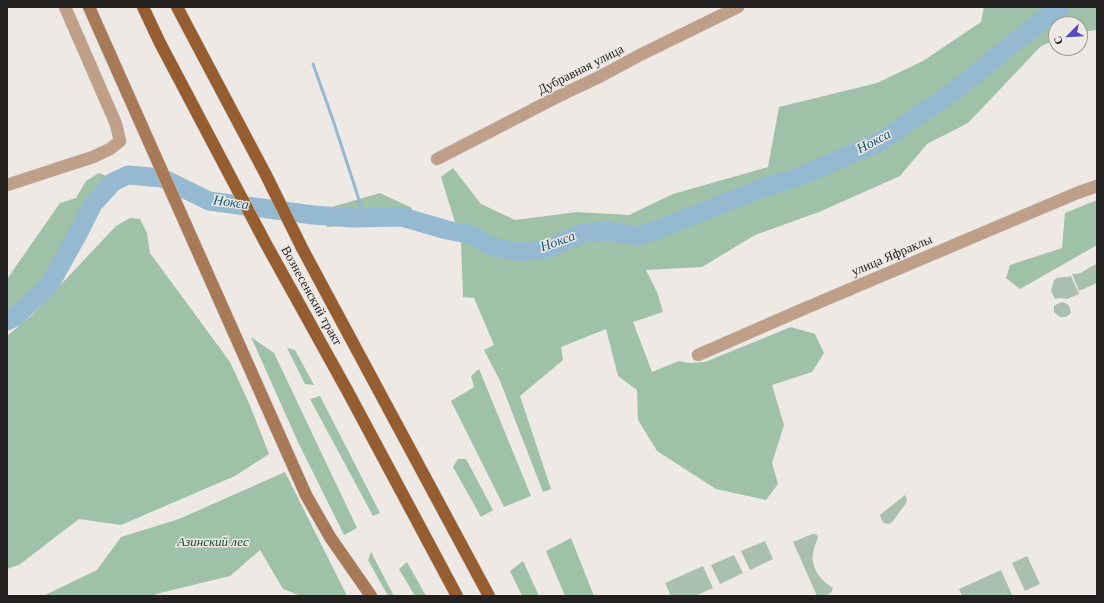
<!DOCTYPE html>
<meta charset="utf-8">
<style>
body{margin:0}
#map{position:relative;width:1104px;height:603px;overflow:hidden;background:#eee9e4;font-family:"Times New Roman",serif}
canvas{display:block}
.frame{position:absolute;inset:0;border:8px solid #23211f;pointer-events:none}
.north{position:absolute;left:1048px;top:16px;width:40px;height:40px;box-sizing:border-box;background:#eee9e4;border:1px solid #9d9995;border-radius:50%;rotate:246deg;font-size:11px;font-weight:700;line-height:16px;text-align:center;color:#23211f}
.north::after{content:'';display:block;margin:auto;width:14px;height:18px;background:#5848c0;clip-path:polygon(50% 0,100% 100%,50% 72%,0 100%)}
</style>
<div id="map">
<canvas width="1104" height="603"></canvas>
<div class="frame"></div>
<div class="north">С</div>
</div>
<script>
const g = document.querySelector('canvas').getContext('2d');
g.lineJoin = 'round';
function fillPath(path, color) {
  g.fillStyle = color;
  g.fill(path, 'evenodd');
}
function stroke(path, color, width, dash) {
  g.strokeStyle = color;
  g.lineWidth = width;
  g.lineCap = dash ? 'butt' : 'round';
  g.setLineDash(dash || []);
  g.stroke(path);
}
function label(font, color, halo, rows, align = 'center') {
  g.font = font + ' "Times New Roman",serif';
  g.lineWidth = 3;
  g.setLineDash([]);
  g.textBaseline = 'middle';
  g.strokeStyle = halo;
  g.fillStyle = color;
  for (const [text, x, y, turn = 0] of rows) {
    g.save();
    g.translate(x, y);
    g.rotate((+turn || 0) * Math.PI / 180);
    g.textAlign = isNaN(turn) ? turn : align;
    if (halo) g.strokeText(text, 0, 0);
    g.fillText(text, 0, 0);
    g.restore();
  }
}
const green = new Path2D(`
 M 1097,265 L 1097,283 L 1079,291 L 1072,274 C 1083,275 1087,267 1097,264 Z
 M 1071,276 L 1079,294 L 1067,299 L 1060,298 L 1055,299 L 1051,291 L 1054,280 C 1058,276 1065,278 1071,276 Z
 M 1061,302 C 1068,303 1070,306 1071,313 L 1066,317 L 1060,317 L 1054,312 L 1054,306 Z
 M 905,495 L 907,500 L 906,503 L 893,521 L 889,524 C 884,524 881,521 880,515 Z
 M 812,534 L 816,534 L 818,537 C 817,541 815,544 814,549 C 809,566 819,579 833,588 L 831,593 L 824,596 L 817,596 L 793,542 Z
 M 765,541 L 773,559 L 750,570 L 741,551 Z
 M 734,555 L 743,573 L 720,584 L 711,565 Z
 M 1027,556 L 1040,584 L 1025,591 L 1012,563 Z
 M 703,566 L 713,588 L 695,596 L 671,596 L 665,583 Z
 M 1001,570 L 1012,595 L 1009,596 L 962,596 L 959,589 Z`);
const forest = new Path2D(`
 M 984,7 L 1097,7 L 1097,30 L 1080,32 L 1080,24 L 1056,24 L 1056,40 L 1041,46 L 968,123 L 927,144 L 900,176 L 819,212 L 755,235 L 702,267 L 646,270 L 657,292 L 663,312 L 633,322 L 652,372 L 679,361 L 689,363 L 705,362 L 791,327 L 815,334 L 824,353 L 812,372 L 772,385 L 784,425 L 772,463 L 778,484 L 766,500 L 716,489 L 657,451 L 638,420 L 637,390 L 618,376 L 606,329 L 561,347 L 563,360 L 520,396 L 551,489 L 543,492 L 500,381 L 484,350 L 494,345 L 474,298 L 463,297 L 461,242 L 441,177 L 453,168 L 481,204 L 515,220 L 577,212 L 629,215 L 673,194 L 768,167 L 779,107 L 877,83 L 923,61 L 981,22 Z
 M 99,173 L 111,178 L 91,195 L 71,238 L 45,282 L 12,313 L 7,315 L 7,279 L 60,203 L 76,198 L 86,181 Z
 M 380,193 L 412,208 L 409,221 C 382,225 354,225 327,227 L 325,209 Z
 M 1097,200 L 1097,245 L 1020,289 L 1006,278 L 1010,265 L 1062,248 L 1065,213 Z
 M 130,218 L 140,219 L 147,233 L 150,253 L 230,362 L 249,403 L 269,454 L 235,476 L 121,525 L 79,519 L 19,565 L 7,569 L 7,336 L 32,315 L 116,226 Z
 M 251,337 L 274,353 L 357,528 L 344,535 L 298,442 Z
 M 287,348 L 295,350 L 314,385 L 305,384 Z
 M 479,369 L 531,496 L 504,507 L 451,401 L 474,387 L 471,376 Z
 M 320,396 L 380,513 L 373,516 L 310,399 Z
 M 458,459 L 466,459 L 493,510 L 481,517 L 453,467 Z
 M 285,472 L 347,596 L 301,596 L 283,589 L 260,550 L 230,576 L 156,594 L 154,596 L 43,596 L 97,570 L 121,537 L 179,519 Z
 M 571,538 L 594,596 L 565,596 L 546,551 Z
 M 371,552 L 394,596 L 388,596 L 368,560 Z
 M 523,561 L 539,596 L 522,596 L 510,571 Z
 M 407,562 L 426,596 L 415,596 L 399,569 Z`);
const stream = new Path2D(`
 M 313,64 L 333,120 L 365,218`);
const river = new Path2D(`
 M 7,321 L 15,317 L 50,284 L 79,232 L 93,204 L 113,182 L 128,175 L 162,178 L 209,201 L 313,215 L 353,218 L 402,217 L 447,230 L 472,235 L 493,247 L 519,252 L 547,249 L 583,233 L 605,231 L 637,236 L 651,232 L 765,187 L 796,178 L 880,142 L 953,92 L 1045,18 L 1061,7`);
const street = new Path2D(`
 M 437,159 L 561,95 L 599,77 L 640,55 L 738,7
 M 7,185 L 93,157 L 110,149 L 120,141 L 116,124 L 65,7
 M 698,355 L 801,310 L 1077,193 L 1097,186`);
const secondary = new Path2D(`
 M 89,7 L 306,495 L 330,537 L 371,596`);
const primary = new Path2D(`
 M 143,7 L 160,43 L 266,244 L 348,392 L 457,596
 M 177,7 L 266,175 L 302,248 L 489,596`);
const streetNames = [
 ["Дубравная улица",581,70,-27],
 ["улица Яфраклы",892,256,-23],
 ["Вознесенский тракт",311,296,61]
];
const parkNames = [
 ["Азинский лес",213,543]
];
const waterNames = [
 ["Нокса",874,142,-28],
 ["Нокса",231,203,8],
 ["Нокса",558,242,-20]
];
fillPath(green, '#a9c0ae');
fillPath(forest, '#9fc1a7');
stroke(stream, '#94b9d0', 3);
stroke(river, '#94b9d0', 19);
stroke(street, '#c9c5c1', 13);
stroke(secondary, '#c9c5c1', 13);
stroke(primary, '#c9c5c1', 13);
stroke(street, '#bf9f87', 12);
stroke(secondary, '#a77956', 12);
stroke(primary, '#965e30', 12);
label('13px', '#23211f', '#eee9e4', streetNames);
label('italic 13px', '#124a27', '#eee9e4', parkNames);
label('italic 14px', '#155777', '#eee9e4', waterNames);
</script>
